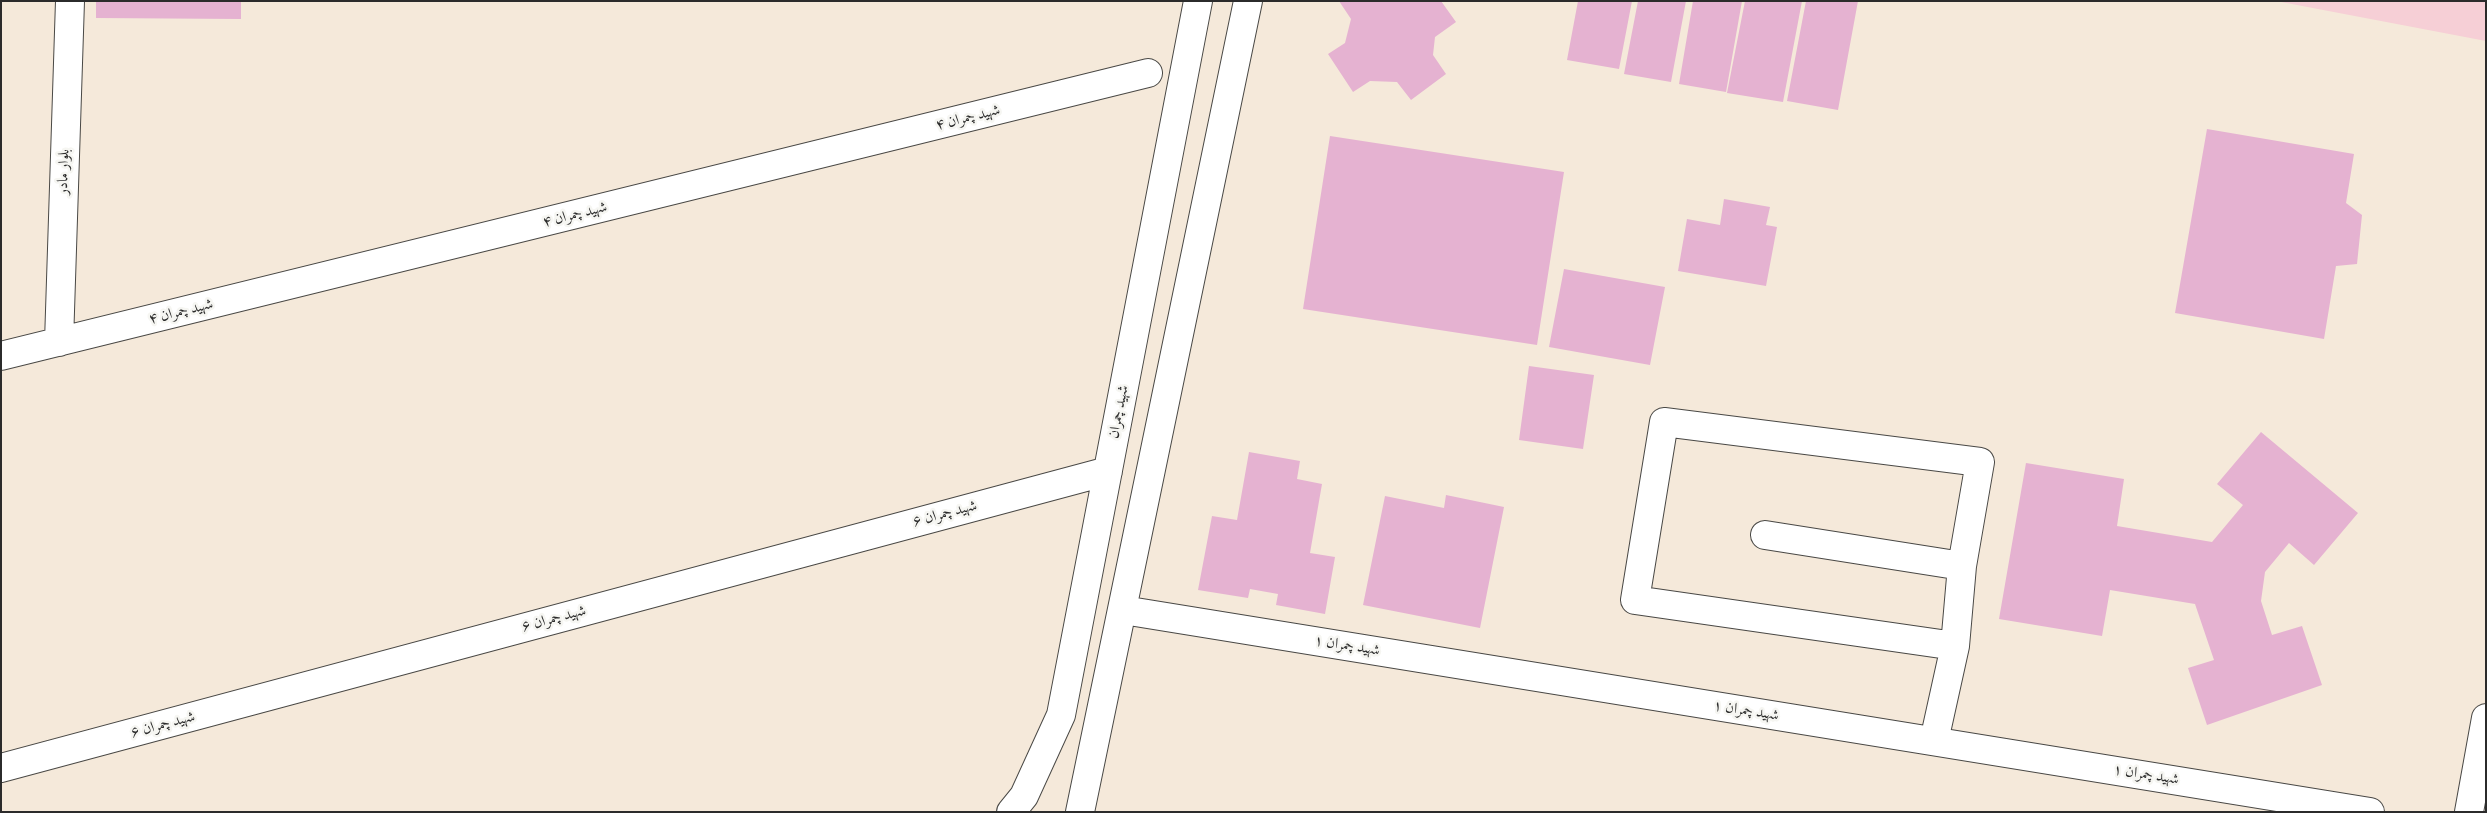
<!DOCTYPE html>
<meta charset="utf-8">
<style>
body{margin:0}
#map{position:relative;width:2487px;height:813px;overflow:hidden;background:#f5e9da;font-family:"IM FELL French Canon",serif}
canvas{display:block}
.frame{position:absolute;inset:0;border:2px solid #2b2b2b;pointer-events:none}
</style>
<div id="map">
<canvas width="2487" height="813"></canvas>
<div class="frame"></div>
</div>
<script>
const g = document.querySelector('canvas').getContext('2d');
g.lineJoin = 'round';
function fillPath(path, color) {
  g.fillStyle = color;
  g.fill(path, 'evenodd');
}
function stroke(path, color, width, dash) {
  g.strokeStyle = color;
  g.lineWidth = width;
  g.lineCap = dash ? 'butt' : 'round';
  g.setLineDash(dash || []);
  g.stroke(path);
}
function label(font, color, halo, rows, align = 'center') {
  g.font = font + ' "IM FELL French Canon",Amiri,serif';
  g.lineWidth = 5;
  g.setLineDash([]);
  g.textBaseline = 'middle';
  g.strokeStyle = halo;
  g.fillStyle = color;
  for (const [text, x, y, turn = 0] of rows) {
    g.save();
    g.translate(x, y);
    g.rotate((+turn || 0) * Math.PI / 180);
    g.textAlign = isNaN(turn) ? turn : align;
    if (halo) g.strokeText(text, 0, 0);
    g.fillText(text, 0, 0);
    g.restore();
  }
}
const built = new Path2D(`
 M 2276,1 L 2486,1 L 2486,41 Z`);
const building = new Path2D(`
 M 96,1 L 241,1 L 241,19 L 96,18 Z
 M 1339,1 L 1441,1 L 1456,22 L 1435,37 L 1433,55 L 1446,74 L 1411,100 L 1397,82 L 1370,81 L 1353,92 L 1328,54 L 1345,43 L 1351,19 Z
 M 1578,1 L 1632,1 L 1619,69 L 1567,60 Z
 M 1638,1 L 1686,1 L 1671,82 L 1624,74 Z
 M 1693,1 L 1742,1 L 1726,92 L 1679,84 Z
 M 1745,1 L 1802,1 L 1783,102 L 1727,93 Z
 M 1806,1 L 1858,1 L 1838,110 L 1787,101 Z
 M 2207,129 L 2354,154 L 2346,203 L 2362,215 L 2357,264 L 2336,266 L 2324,339 L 2175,313 Z
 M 1330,136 L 1564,172 L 1537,345 L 1303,309 Z
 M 1724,199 L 1770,207 L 1766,225 L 1777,227 L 1766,286 L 1678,271 L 1687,219 L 1720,225 Z
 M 1564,269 L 1665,287 L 1650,365 L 1549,347 Z
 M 1529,366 L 1594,375 L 1583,449 L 1519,440 Z
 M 2261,432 L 2358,513 L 2314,565 L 2289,543 L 2265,572 L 2261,601 L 2272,635 L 2302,626 L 2322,685 L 2207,725 L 2188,668 L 2214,660 L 2195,604 L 2110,590 L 2102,636 L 1999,619 L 2026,463 L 2124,479 L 2117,526 L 2212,542 L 2243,505 L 2217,484 Z
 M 1249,452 L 1300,461 L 1297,479 L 1322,484 L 1310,553 L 1335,557 L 1325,614 L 1276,605 L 1278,594 L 1250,589 L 1248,598 L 1198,590 L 1212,516 L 1237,520 Z
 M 1446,495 L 1504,507 L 1480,628 L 1363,605 L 1385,496 L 1444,508 Z`);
const minor = new Path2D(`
 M 59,342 L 70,1
 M 1,356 L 1148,73
 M 1765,535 L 1962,566
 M 1123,610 L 2370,812
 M 1934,741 L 1955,646 L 1962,566 L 1980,462 L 1664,422 L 1635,600 L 1955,646
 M 1,768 L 1108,471
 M 1011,812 L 1024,796 L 1061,715 L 1198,1
 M 1080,812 L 1248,1
 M 2469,812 L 2486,718`);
const streetNames = [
 ["شهید چمران ۴",968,118,-14],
 ["بلوار مادر",64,172,-88],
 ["شهید چمران ۴",575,215,-14],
 ["شهید چمران ۴",181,312,-14],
 ["شهید چمران",1119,412,-79],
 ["شهید چمران ۶",945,514,-15],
 ["شهید چمران ۶",554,619,-15],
 ["شهید چمران ۱",1347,646,9],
 ["شهید چمران ۱",1746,711,9],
 ["شهید چمران ۶",163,725,-15],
 ["شهید چمران ۱",2146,775,9]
];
fillPath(built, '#f6cfd6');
fillPath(building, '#e5b2d1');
stroke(minor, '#494845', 30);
stroke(minor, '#fff', 28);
label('15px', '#2b2b2b', '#f6f6f2', streetNames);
</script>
